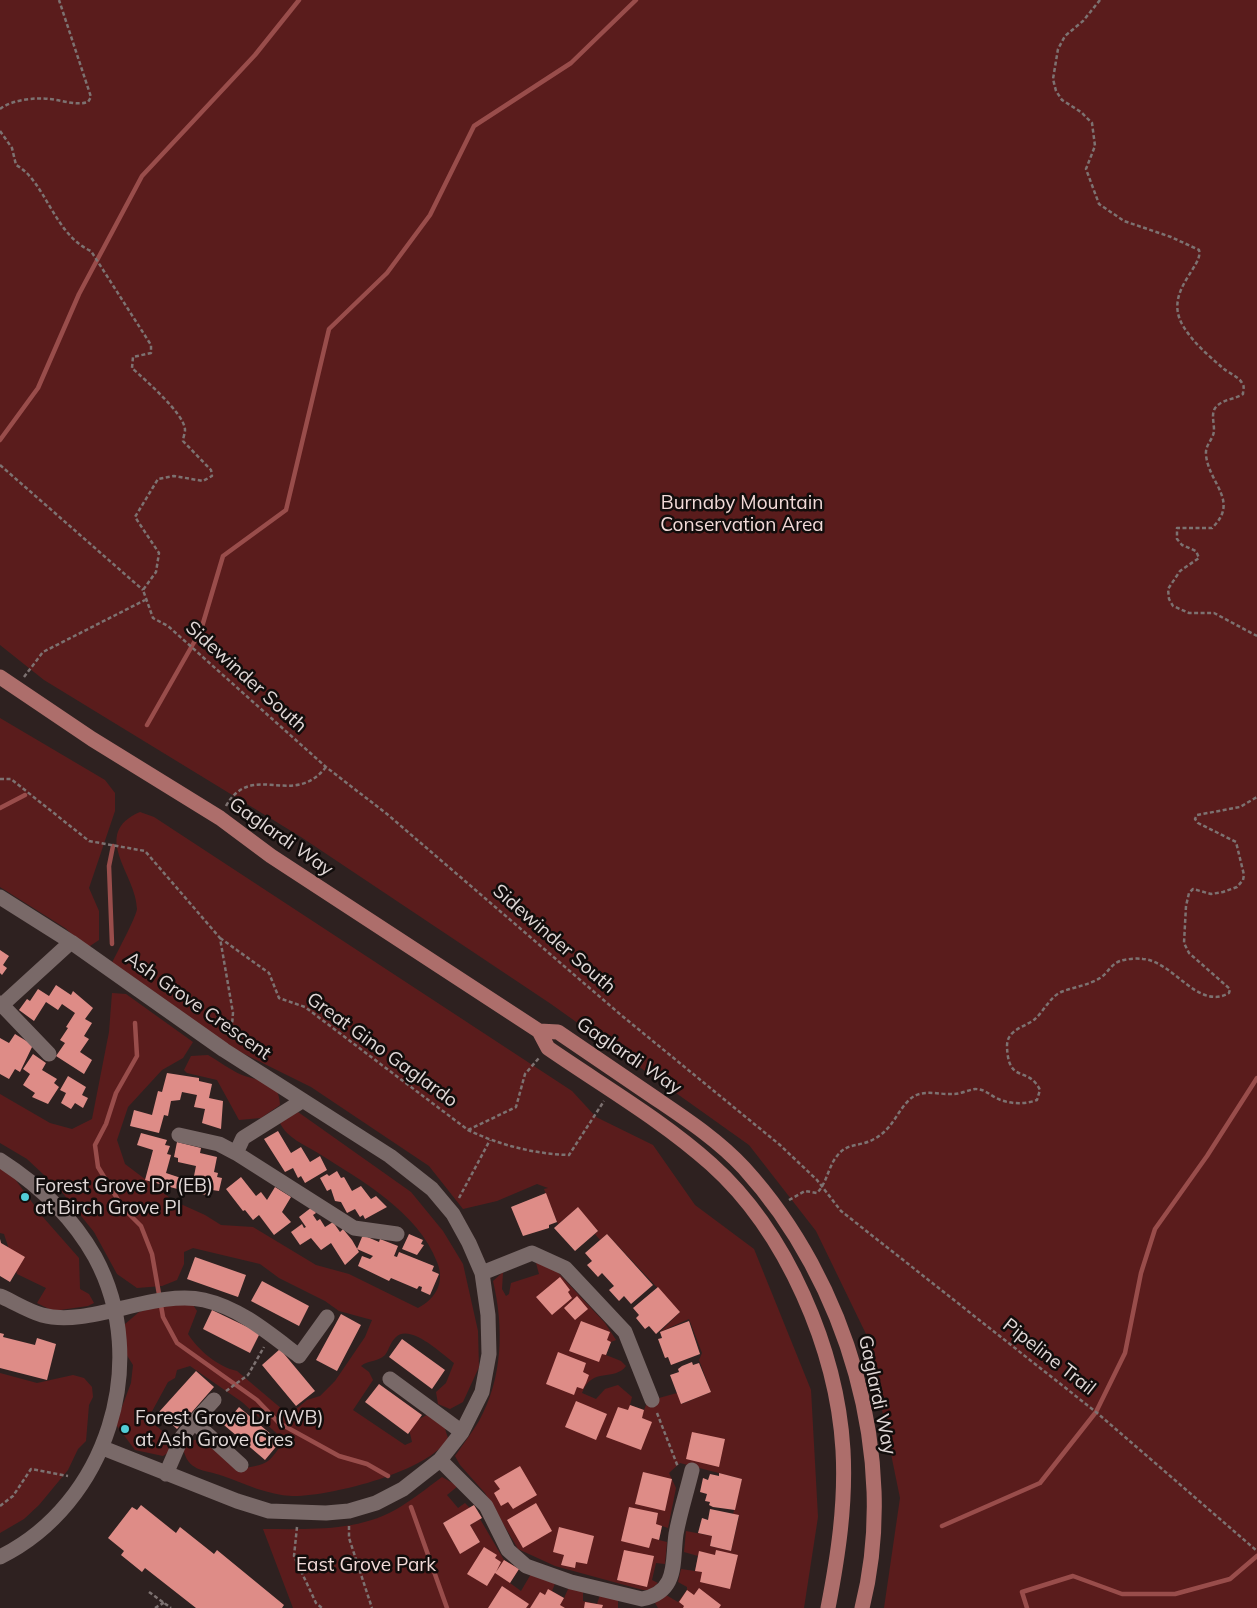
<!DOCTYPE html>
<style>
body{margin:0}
canvas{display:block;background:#2e2120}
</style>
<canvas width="1257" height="1608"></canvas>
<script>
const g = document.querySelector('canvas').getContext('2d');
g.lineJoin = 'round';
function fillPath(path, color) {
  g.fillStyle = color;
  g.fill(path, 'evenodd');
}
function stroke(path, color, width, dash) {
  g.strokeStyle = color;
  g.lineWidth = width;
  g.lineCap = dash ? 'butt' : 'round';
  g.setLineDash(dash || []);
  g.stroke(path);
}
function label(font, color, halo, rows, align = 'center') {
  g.font = font + ' Mulish,sans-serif';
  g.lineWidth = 5;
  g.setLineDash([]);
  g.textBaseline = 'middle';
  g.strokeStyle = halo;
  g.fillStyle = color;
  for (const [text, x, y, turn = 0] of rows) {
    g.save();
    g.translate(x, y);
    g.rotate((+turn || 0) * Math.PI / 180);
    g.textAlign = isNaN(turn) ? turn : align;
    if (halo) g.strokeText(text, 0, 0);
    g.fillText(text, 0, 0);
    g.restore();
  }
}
const green = new Path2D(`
 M 0,0 L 1257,0 L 1257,1608 L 884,1608 L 900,1498 L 867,1336 L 816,1231 L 749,1145 L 551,1004 L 301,837 L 44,680 L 0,645 Z
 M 0,718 L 105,780 L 115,793 L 115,811 L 89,888 L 99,911 L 99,940 L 87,948 L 65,928 L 0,887 Z
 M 140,812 L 154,817 L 572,1091 L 596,1117 L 653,1145 L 695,1205 L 754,1249 L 811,1390 L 818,1517 L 804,1608 L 658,1608 L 655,1603 L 666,1595 L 678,1602 L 687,1590 L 687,1587 L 678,1582 L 681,1569 L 695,1571 L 698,1556 L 684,1552 L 686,1531 L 712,1536 L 710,1546 L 731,1551 L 739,1516 L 733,1514 L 742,1479 L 680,1463 L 669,1473 L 676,1488 L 668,1528 L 662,1526 L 659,1540 L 667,1542 L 665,1564 L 656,1563 L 652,1580 L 658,1583 L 650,1590 L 643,1590 L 555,1566 L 518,1549 L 485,1493 L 460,1465 L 455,1456 C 463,1444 472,1433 479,1421 C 503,1378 504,1327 493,1281 L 503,1272 L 502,1289 L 506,1296 L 509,1294 L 511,1283 L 539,1274 L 536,1263 L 551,1265 L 605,1323 L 616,1340 L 611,1342 L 606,1355 L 621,1361 L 626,1366 C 614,1382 592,1366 582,1393 L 596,1399 L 605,1389 L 618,1385 L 632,1397 L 630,1405 L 644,1410 L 646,1405 L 659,1398 L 677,1393 L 682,1404 L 711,1392 L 699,1360 L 702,1353 L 689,1319 L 660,1332 L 680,1312 L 607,1234 L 600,1240 L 595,1234 L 598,1231 L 578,1208 L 558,1224 L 544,1189 L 548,1188 L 537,1184 L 497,1201 L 463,1209 L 429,1166 L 311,1087 L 204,1034 L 111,965 C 116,954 136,918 137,909 C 137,875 89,834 140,812 Z
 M 112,993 L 126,994 L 193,1042 L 183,1058 L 162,1070 L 128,1107 L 117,1140 L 125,1164 L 174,1201 L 205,1215 L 221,1225 L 253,1227 L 316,1265 L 349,1274 L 418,1308 C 437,1298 445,1281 437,1262 C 418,1212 362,1181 318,1153 C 305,1145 287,1138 280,1123 L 298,1112 L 411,1192 L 443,1231 L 463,1264 L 478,1331 L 479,1367 L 463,1402 L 450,1409 L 438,1404 L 436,1392 L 446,1383 L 454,1363 C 442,1354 409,1322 395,1338 C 390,1343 389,1350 385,1355 C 378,1362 368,1360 361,1366 L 369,1372 L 373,1380 L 353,1410 L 405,1445 L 412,1442 L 409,1429 L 415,1421 L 427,1415 L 444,1426 L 448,1438 C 431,1471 329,1497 292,1496 C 268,1495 245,1484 223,1476 C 203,1469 188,1472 183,1448 C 189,1441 194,1438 204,1440 L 240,1469 C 268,1464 269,1464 284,1440 L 242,1402 L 190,1366 L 177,1370 L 175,1378 L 168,1382 L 150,1415 L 154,1424 L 174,1441 L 174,1449 L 163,1456 L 135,1450 L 117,1426 L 117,1420 L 131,1383 L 133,1365 L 123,1349 L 125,1324 L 139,1312 L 169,1303 L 186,1294 L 197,1311 L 188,1334 C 198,1350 218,1367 237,1371 L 289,1415 L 307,1400 L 320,1396 L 335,1381 L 365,1337 L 372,1320 L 339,1311 L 325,1301 L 279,1278 L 260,1264 L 193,1248 L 184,1252 L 184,1264 L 177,1280 L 162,1286 L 137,1288 L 117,1274 L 94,1232 L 61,1191 L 27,1159 L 0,1143 L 0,1094 L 50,1123 L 72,1129 L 92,1119 L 109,1032 Z
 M 208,1055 C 219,1061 230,1070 242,1075 C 261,1082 279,1079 280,1105 L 261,1118 L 239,1120 L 217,1080 L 187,1073 L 184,1070 L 191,1056 Z
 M 0,1168 L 12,1175 L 42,1216 L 79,1258 L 80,1289 L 89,1294 L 94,1303 L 88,1306 L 53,1311 L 37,1303 L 46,1288 L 17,1274 L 4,1234 L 0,1233 Z
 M 0,1373 L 37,1383 L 73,1375 L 84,1378 L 92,1387 L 93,1397 L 89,1405 L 86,1441 L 78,1449 L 68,1470 L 39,1505 L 24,1519 L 0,1533 Z
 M 442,1477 L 458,1486 L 447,1495 L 458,1508 L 465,1503 L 470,1508 L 443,1523 L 460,1553 L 480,1542 L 470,1525 L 480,1519 L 504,1560 L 519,1569 L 510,1583 L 521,1591 L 531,1574 L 556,1581 L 552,1591 L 564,1598 L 569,1587 L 583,1591 L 583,1601 L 597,1604 L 600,1595 L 618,1600 L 618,1608 L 293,1608 L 263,1529 C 306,1529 356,1532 395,1510 C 411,1501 427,1488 442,1477 Z`);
const stream = new Path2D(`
 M 0,440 L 38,388 L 79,294 L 142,176 L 255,55 L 299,0
 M 147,725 L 201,630 L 223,556 L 286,510 L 329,329 L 387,273 L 430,215 L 474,126 L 571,63 L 636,0
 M 0,808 L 25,795
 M 112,944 L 109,866 L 113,846
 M 135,1023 L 137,1056 L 116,1093 L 106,1124 L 95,1145 L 98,1167 L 123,1208 L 141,1226 L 152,1254 L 163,1317 L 177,1343 L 257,1400 L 279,1423 L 339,1456 L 367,1464 L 388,1476
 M 411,1507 L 447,1608
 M 942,1526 L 1040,1483 L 1096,1412 L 1125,1353 L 1141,1273 L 1155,1229 L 1207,1156 L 1257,1078
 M 1027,1608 L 1022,1592 L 1073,1576 L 1122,1594 L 1175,1594 L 1230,1579 L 1257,1556`);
const building = new Path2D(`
 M 0,950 L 9,956 L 3,965 L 7,968 L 2,975 L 0,973 Z
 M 56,985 L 71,995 L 73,991 L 93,1008 L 85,1019 L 92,1023 L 84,1036 L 89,1039 L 80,1052 L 92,1060 L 84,1074 L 56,1056 L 65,1043 L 60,1040 L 68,1028 L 66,1027 L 75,1013 L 62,1004 L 58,1010 L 46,1002 L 34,1021 L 19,1010 L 27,999 L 30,1001 L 38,989 L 49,996 Z
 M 15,1034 L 33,1045 L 20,1072 L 15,1069 L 9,1079 L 0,1074 L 0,1038 L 9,1043 Z
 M 33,1054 L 46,1063 L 42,1070 L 57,1079 L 54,1083 L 59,1087 L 48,1104 L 32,1097 L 35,1093 L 23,1085 L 30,1074 L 23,1069 Z
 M 167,1073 L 199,1078 L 199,1081 L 212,1084 L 209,1098 L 223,1101 L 221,1129 L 202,1123 L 205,1109 L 194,1107 L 197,1095 L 182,1092 L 180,1100 L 171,1101 L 168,1116 L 164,1115 L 159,1133 L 130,1126 L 134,1110 L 152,1115 L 158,1091 L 162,1092 Z
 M 68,1076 L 86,1087 L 82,1095 L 88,1098 L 83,1108 L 75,1103 L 71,1109 L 61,1103 L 66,1093 L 60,1090 Z
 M 278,1131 L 291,1153 L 301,1147 L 310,1162 L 320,1156 L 327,1170 L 305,1183 L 301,1176 L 298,1178 L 293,1168 L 285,1172 L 264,1139 Z
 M 141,1133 L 167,1140 L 165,1145 L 170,1146 L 167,1154 L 171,1155 L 166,1173 L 184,1179 L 181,1190 L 145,1180 L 153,1150 L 137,1145 Z
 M 177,1142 L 201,1148 L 200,1153 L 217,1157 L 214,1172 L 218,1173 L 217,1177 L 222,1178 L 219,1191 L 212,1190 L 211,1196 L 202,1194 L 201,1188 L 192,1186 L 196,1166 L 178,1162 L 178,1158 L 174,1157 Z
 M 337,1171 L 341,1178 L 344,1177 L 352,1191 L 361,1186 L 371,1199 L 376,1196 L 387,1207 L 365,1219 L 363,1215 L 360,1217 L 355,1209 L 347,1213 L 341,1202 L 335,1201 L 331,1189 L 327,1191 L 320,1178 L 327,1174 L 329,1176 Z
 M 241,1177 L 256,1196 L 261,1192 L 267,1200 L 275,1187 L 291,1197 L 282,1212 L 291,1222 L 274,1235 L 259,1215 L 253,1220 L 245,1210 L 243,1211 L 226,1189 Z
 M 546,1193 L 557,1222 L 549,1225 L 549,1228 L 523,1236 L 511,1207 Z
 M 312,1207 L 316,1213 L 313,1215 L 317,1221 L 320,1219 L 325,1227 L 333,1222 L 340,1232 L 343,1229 L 352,1240 L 359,1252 L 345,1265 L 331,1243 L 321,1250 L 311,1238 L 300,1245 L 291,1232 L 302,1224 L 304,1228 L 306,1227 L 299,1217 Z
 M 578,1207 L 598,1231 L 575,1251 L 554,1228 Z
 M 409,1234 L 423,1240 L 421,1244 L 424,1245 L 417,1255 L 402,1249 Z
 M 607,1234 L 653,1285 L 631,1304 L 624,1296 L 619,1301 L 609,1290 L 614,1286 L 602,1273 L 598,1277 L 587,1265 L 592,1261 L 585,1253 Z
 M 365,1236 L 379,1242 L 380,1239 L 398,1246 L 394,1256 L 397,1257 L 399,1252 L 434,1266 L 432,1271 L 439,1274 L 430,1295 L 421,1291 L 422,1287 L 419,1286 L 417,1289 L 391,1278 L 389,1281 L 358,1266 L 362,1256 L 370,1259 L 373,1256 L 357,1249 L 362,1237 Z
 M 0,1239 L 1,1243 L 25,1257 L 10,1282 L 0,1276 Z
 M 195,1257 L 246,1275 L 238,1297 L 187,1279 Z
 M 560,1277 L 570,1290 L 568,1292 L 572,1298 L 552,1315 L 536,1297 Z
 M 262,1281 L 309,1306 L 299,1326 L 251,1301 Z
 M 658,1287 L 680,1312 L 656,1334 L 649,1326 L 645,1329 L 636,1318 L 639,1315 L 633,1308 Z
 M 577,1296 L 588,1309 L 575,1320 L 564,1308 Z
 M 212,1310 L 260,1333 L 250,1353 L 203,1329 Z
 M 341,1314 L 361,1325 L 337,1371 L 316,1360 Z
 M 581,1321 L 610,1332 L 607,1340 L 611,1342 L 606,1355 L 602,1354 L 599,1362 L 569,1351 Z
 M 689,1321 L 700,1354 L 671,1365 L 668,1357 L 665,1358 L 658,1339 L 662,1338 L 660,1332 Z
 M 0,1333 L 4,1334 L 3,1337 L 35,1345 L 37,1338 L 56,1344 L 47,1380 L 0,1368 Z
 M 402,1339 L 445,1370 L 432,1389 L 389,1357 Z
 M 280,1349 L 315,1391 L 296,1406 L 262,1365 Z
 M 558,1352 L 586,1363 L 583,1372 L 589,1375 L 586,1383 L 583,1389 L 577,1387 L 574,1395 L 546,1384 Z
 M 692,1362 L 693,1365 L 699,1363 L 711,1392 L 681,1404 L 670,1375 L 679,1372 L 678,1369 L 682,1366 Z
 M 196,1371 L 214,1387 L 177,1429 L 159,1412 Z
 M 379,1384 L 422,1415 L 408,1434 L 365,1402 Z
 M 576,1401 L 607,1414 L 596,1440 L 565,1427 Z
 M 630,1405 L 644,1410 L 642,1418 L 652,1422 L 641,1450 L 606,1437 L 618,1407 L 628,1410 Z
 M 239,1407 L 280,1442 L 265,1460 L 224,1425 Z
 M 692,1432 L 725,1439 L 719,1467 L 686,1459 Z
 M 520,1466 L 537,1495 L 513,1509 L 508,1502 L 501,1506 L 494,1493 L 500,1489 L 494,1481 Z
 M 643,1472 L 672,1479 L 665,1511 L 635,1504 Z
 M 719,1473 L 742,1479 L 735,1510 L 713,1507 L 709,1505 L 710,1502 L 705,1501 L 707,1494 L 700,1492 L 703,1478 L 708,1480 L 710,1474 L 719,1476 Z
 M 536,1503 L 552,1531 L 523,1548 L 507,1520 Z
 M 141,1505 L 176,1533 L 180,1527 L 214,1554 L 217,1550 L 284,1605 L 282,1608 L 196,1608 L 145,1568 L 142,1572 L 121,1555 L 124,1551 L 108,1538 L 132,1507 L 137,1510 Z
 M 474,1505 L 482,1518 L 470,1525 L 480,1542 L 460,1554 L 443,1523 Z
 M 629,1507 L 658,1513 L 656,1524 L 662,1526 L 659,1540 L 652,1538 L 649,1548 L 621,1541 Z
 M 710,1509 L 739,1515 L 731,1551 L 710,1546 L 712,1536 L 698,1533 L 702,1518 L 708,1520 Z
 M 559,1527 L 594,1536 L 587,1564 L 576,1562 L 575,1568 L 561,1565 L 564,1555 L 553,1552 Z
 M 484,1547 L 497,1555 L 495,1558 L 501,1562 L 496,1572 L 504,1560 L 519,1569 L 510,1583 L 495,1573 L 487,1586 L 467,1574 Z
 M 624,1550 L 654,1556 L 647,1587 L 617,1580 Z
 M 716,1550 L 738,1555 L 730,1589 L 700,1582 L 702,1572 L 695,1571 L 699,1551 L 715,1555 Z
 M 502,1586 L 529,1604 L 526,1608 L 488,1608 Z
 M 699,1588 L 721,1605 L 719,1608 L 683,1608 L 684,1606 L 679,1602 L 687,1590 L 694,1595 Z
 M 548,1589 L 564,1598 L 560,1605 L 565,1608 L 530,1608 L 540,1592 L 545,1595 Z
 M 585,1602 L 603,1605 L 602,1608 L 584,1608 Z`);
const path = new Path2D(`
 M 1100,0 L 1083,21 L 1065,36 L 1058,49 L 1053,79 L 1056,91 L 1062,100 L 1081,112 L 1092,123 L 1095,146 L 1086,169 L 1099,204 L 1124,221 L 1171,237 L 1199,250 C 1204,266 1164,291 1182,324 C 1192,342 1209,356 1224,369 C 1229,373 1239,377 1242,383 C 1245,386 1243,390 1243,394 C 1236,399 1225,399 1218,405 C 1210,411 1214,421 1214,430 C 1214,439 1205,444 1206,455 C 1209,484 1240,501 1212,528 L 1177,528 L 1177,539 L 1182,545 L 1196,551 L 1199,558 L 1180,571 L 1168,589 L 1169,599 L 1173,606 L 1189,613 L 1214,613 L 1257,636
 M 0,109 C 11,100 36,97 49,99 C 62,100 75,106 88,102 L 91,97 L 59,0
 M 0,131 L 12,148 L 16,165 C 45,180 54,235 91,251 L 151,345 L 151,353 L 133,357 L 132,368 C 144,379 185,414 185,430 C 185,433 183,438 183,441 L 211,470 L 212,476 L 203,481 L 174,476 L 158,479 L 135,517 L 159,553 L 156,572 L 143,590 L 153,618 L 168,626 L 326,767 L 387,814 L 621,1015 L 780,1145 L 817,1180 L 841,1211 L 1096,1412 L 1257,1551
 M 0,465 L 143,590
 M 24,677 L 43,652 L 145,600
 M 0,779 L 11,779 L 89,841 L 145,851 L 220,938 L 233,1013 L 231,1037
 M 226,806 C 252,760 293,809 326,767
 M 220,938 L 269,973 L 279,998 L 305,1007 L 468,1130 C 499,1145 535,1154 569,1155 L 604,1101
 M 468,1130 L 516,1107 L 525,1074 L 539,1058
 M 459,1198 L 490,1140
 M 789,1200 L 805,1191 L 817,1193 C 827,1183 828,1167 837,1156 C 847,1142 861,1147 874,1139 C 892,1130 896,1113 909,1100 C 921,1088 939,1095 953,1094 C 961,1094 968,1090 975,1089 C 984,1089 989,1094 996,1098 C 1008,1104 1024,1105 1037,1100 L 1040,1090 C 1028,1065 1008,1085 1007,1046 C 1007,1043 1008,1038 1010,1036 C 1015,1028 1028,1025 1035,1019 C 1044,1011 1050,997 1061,992 C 1074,987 1089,985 1100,978 C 1108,973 1111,964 1120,961 C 1126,959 1136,958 1143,959 C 1173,961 1198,1011 1229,993 L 1230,989 L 1189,953 L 1184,943 L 1186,906 L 1189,893 L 1193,889 L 1211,894 L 1223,892 L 1237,887 L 1243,880 L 1244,875 L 1236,842 L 1198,823 L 1195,819 L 1197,815 L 1240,807 L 1257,797
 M 226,1391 L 248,1375 L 264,1347
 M 657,1413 L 678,1467
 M 0,1506 L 13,1496 L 31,1469 L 68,1476
 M 349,1526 L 349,1538 L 372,1608
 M 297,1527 L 294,1556 L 316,1603 L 322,1608
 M 149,1592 L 171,1608
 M 155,1608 L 165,1602`);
const minor = new Path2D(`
 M 0,897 L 71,942 L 224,1050 L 390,1156 L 432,1189 L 453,1214 L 469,1243 L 482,1273 L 488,1315 L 489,1354 L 482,1392 L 462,1432 L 440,1460 L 403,1489 L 376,1503 L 349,1511 L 326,1513 L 269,1511 L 237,1501 L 103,1448
 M 0,1003 L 49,1054
 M 2,1005 L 71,942
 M 179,1135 L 219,1144 L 236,1153 L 354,1228 L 397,1234
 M 236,1153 L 243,1138 L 302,1101
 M 0,1160 C 39,1185 72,1216 95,1257 C 152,1362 107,1504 0,1557
 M 482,1273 L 532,1253 L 565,1268 L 625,1332 L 652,1400
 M 0,1296 C 14,1302 28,1311 42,1315 C 89,1328 155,1289 204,1300 C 240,1308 270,1334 299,1356 L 327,1317
 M 390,1379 L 462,1432
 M 194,1422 L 214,1400
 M 440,1460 L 486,1506 L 508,1550 L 526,1566 L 571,1582 L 642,1599 C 679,1592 672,1561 676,1534 C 680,1512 687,1491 692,1470
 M 166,1474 L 182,1437 L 194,1422 L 241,1465`);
const major = new Path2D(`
 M 0,677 L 92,739 L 220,818 L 271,856 L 539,1031 L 548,1048 C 603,1086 662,1120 711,1164 C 787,1232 837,1350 843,1450 C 846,1504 838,1556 828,1608
 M 539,1031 L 558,1032 C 590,1054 623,1076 655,1098 C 686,1119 718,1140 744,1168 C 847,1281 900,1458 862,1608`);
const markers = [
 [25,1197,5,"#52ccd6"],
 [125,1429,5,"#52ccd6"]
];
const parkNames = [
 ["Burnaby Mountain",742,503],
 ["Conservation Area",742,525],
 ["East Grove Park",366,1565]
];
const streetNames = [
 ["Sidewinder South",246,677,42],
 ["Gaglardi Way",281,837,35],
 ["Sidewinder South",554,939,41],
 ["Ash Grove Crescent",198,1006,35],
 ["Great Gino Gaglardo",382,1050,36],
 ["Gaglardi Way",629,1056,34],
 ["Pipeline Trail",1049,1357,38],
 ["Gaglardi Way",877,1395,78]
];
const poiNames = [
 ["Forest Grove Dr (EB)",35,1186],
 ["at Birch Grove Pl",35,1208],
 ["Forest Grove Dr (WB)",135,1418],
 ["at Ash Grove Cres",135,1440]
];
fillPath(green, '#5a1c1c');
stroke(stream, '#994d4b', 4.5);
fillPath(building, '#de8c87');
stroke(path, '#7d7271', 2.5, [4, 2.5]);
stroke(minor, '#796968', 15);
stroke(major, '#ad6e6b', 15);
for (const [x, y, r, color] of markers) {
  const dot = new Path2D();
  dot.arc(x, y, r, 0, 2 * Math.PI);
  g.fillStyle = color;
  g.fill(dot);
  stroke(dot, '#120d0c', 2);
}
label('19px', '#f2dad8', '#120d0c', parkNames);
label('19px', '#e1d8d7', '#120d0c', streetNames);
label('19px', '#e1d8d7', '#120d0c', poiNames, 'left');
</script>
